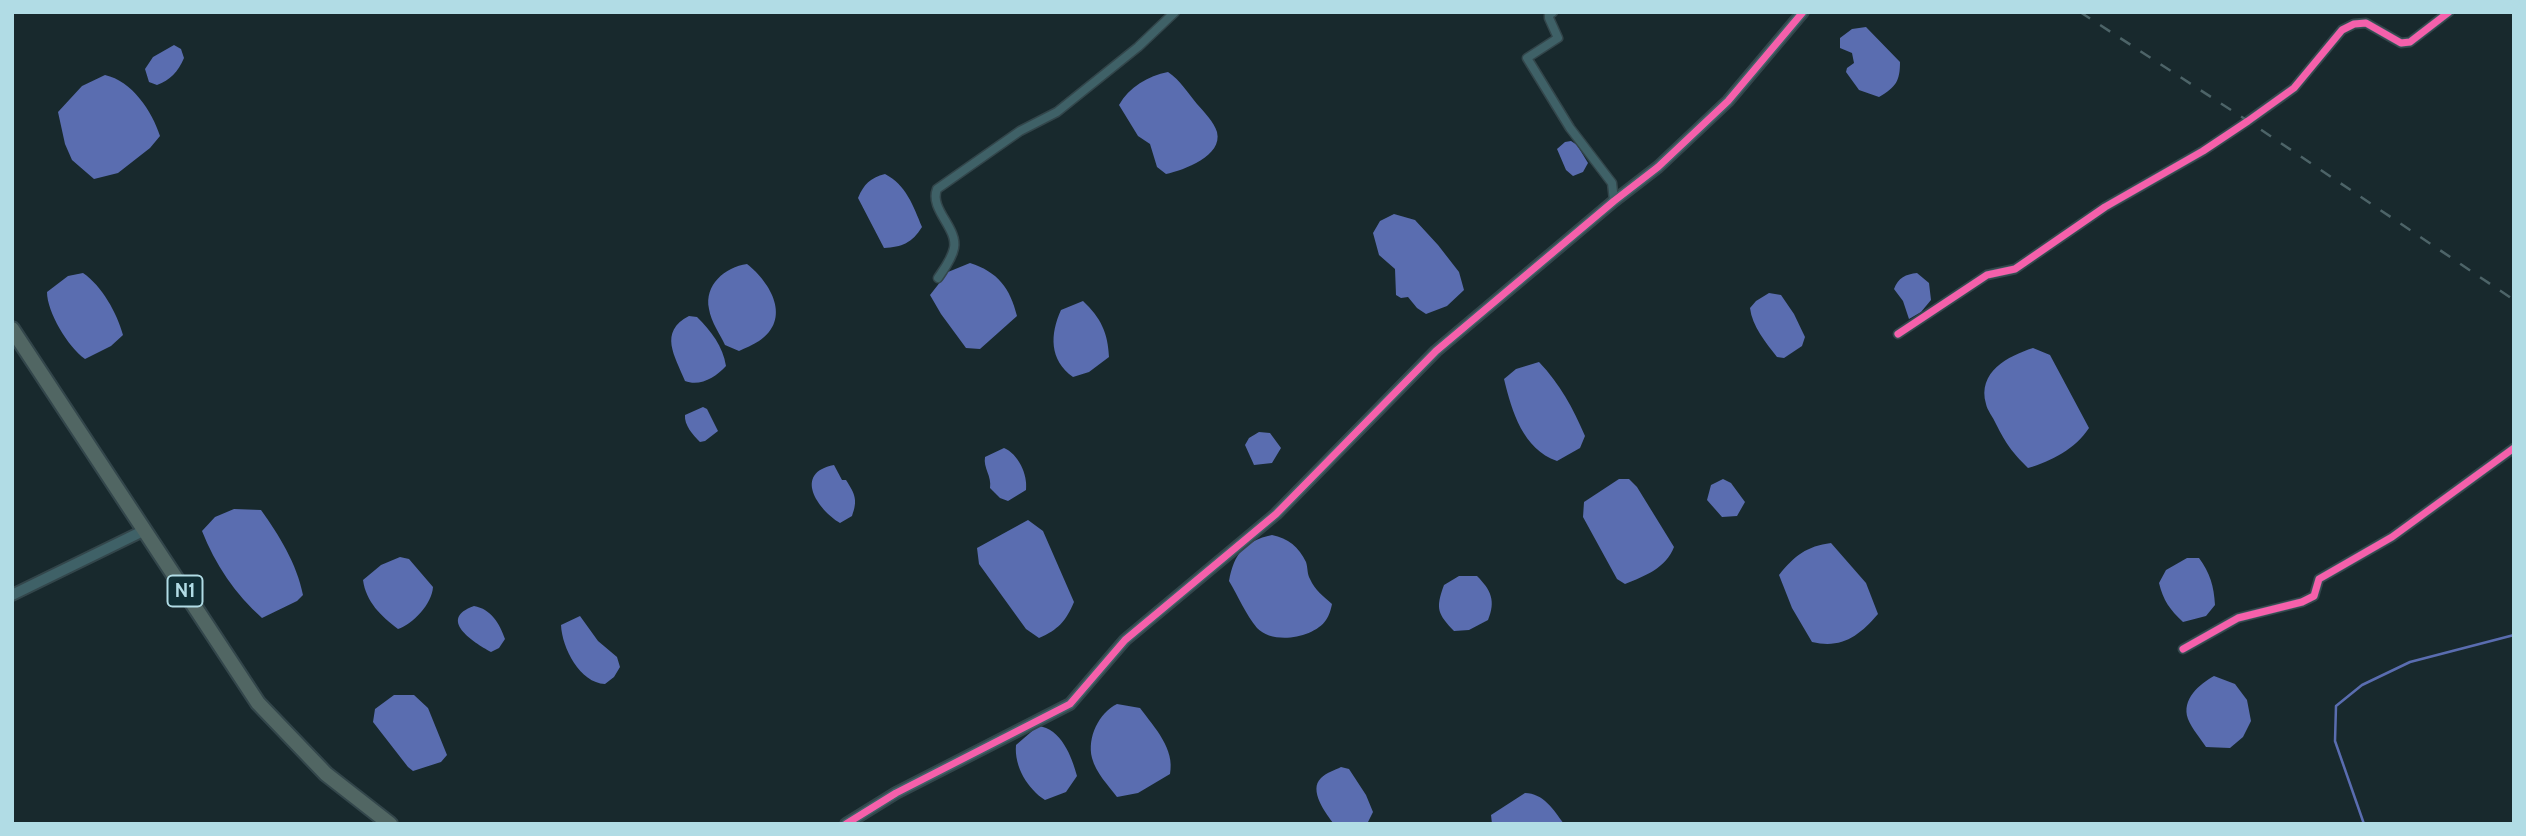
<!DOCTYPE html>
<style>
body{margin:0}
#map{position:relative;width:2526px;height:836px;overflow:hidden;background:#18292d;font-family:Cabin,sans-serif}
canvas{display:block}
.frame{position:absolute;inset:0;border:14px solid #b1dce5;pointer-events:none}
</style>
<div id="map">
<canvas width="2526" height="836"></canvas>
<div class="frame"></div>
</div>
<script>
const g = document.querySelector('canvas').getContext('2d');
g.lineJoin = 'round';
function fillPath(path, color) {
  g.fillStyle = color;
  g.fill(path, 'evenodd');
}
function stroke(path, color, width, dash) {
  g.strokeStyle = color;
  g.lineWidth = width;
  g.lineCap = dash ? 'butt' : 'round';
  g.setLineDash(dash || []);
  g.stroke(path);
}
function label(font, color, halo, rows, align = 'center') {
  g.font = font + ' Cabin,sans-serif';
  g.lineWidth = 5;
  g.setLineDash([]);
  g.textBaseline = 'middle';
  g.strokeStyle = halo;
  g.fillStyle = color;
  for (const [text, x, y, turn = 0] of rows) {
    g.save();
    g.translate(x, y);
    g.rotate((+turn || 0) * Math.PI / 180);
    g.textAlign = isNaN(turn) ? turn : align;
    if (halo) g.strokeText(text, 0, 0);
    g.fillText(text, 0, 0);
    g.restore();
  }
}
const water = new Path2D(`
 M 1866,27 L 1900,62 C 1900,81 1896,87 1879,97 L 1859,90 L 1846,72 L 1847,68 L 1854,63 L 1852,53 L 1840,48 L 1840,38 L 1852,29 Z
 M 174,45 L 181,49 L 184,58 C 178,72 170,80 157,85 L 149,82 L 145,69 L 153,57 Z
 M 1168,72 C 1180,80 1188,93 1197,104 C 1204,112 1214,122 1217,132 C 1223,156 1184,170 1166,174 L 1157,167 L 1150,144 L 1138,136 L 1119,105 C 1129,87 1148,76 1168,72 Z
 M 105,75 C 132,81 152,111 160,136 L 150,148 L 118,173 L 94,179 L 72,160 L 65,144 L 58,112 L 82,86 Z
 M 1571,141 L 1577,145 L 1588,163 L 1583,172 L 1573,176 L 1566,170 L 1557,149 L 1565,142 Z
 M 885,174 C 906,185 913,205 922,227 C 912,243 902,247 884,248 L 858,198 C 864,184 870,178 885,174 Z
 M 1394,214 L 1415,220 L 1438,245 L 1459,272 L 1464,290 L 1447,306 L 1426,314 L 1417,308 L 1408,297 L 1401,298 L 1396,295 L 1395,269 L 1379,255 L 1373,233 L 1380,221 Z
 M 970,263 C 998,272 1010,288 1017,316 L 980,349 L 966,348 L 941,314 L 930,295 L 948,272 Z
 M 747,264 C 771,283 792,319 759,341 C 753,345 745,348 739,351 L 725,345 C 720,334 711,322 709,309 C 704,285 725,267 747,264 Z
 M 83,273 C 102,286 117,313 123,335 L 111,346 L 85,359 C 68,347 47,312 47,292 L 68,276 Z
 M 1917,273 L 1929,283 L 1931,300 L 1921,312 L 1909,319 L 1903,301 L 1894,289 C 1898,278 1906,274 1917,273 Z
 M 1769,293 L 1781,295 L 1794,314 L 1805,337 L 1802,346 L 1784,358 L 1777,357 C 1766,343 1752,326 1750,308 L 1756,301 Z
 M 1083,301 C 1101,318 1108,333 1109,357 L 1089,372 L 1073,377 C 1049,360 1050,334 1061,310 Z
 M 689,316 L 697,317 C 711,331 723,346 726,366 C 716,377 700,387 685,381 C 675,356 658,332 689,316 Z
 M 2033,348 L 2050,355 L 2089,428 C 2075,449 2052,461 2028,468 C 2012,452 2006,444 1996,424 C 1993,417 1987,410 1986,404 C 1977,372 2008,356 2033,348 Z
 M 1539,362 C 1560,384 1573,408 1585,436 L 1580,448 L 1557,461 C 1523,449 1512,412 1504,379 L 1516,369 Z
 M 703,407 L 707,409 L 718,431 L 705,441 L 700,442 C 693,435 684,425 685,415 Z
 M 1259,432 L 1270,433 L 1281,448 L 1272,463 L 1254,465 L 1245,445 L 1249,438 Z
 M 1004,448 C 1018,454 1028,474 1026,490 L 1008,501 L 1000,498 L 990,488 C 992,476 983,468 985,457 Z
 M 834,465 L 842,480 L 846,480 C 855,494 858,500 852,516 L 840,523 C 817,509 793,473 834,465 Z
 M 1619,479 L 1629,479 L 1637,487 L 1674,547 C 1666,568 1645,576 1625,584 L 1617,579 L 1583,517 L 1584,502 Z
 M 1723,479 L 1731,483 L 1745,502 L 1737,516 L 1722,517 L 1707,500 L 1711,485 Z
 M 234,509 L 261,510 C 279,535 297,564 303,595 L 297,601 L 262,618 C 235,594 215,564 202,531 L 215,517 Z
 M 1028,520 L 1043,531 L 1074,602 C 1066,621 1058,630 1039,638 L 1026,629 L 979,564 L 977,548 Z
 M 1272,535 C 1288,538 1299,547 1306,562 C 1308,568 1307,574 1310,579 C 1315,590 1323,596 1332,604 C 1331,609 1329,616 1326,620 C 1314,638 1273,645 1257,628 C 1246,615 1238,596 1229,581 C 1234,554 1244,541 1272,535 Z
 M 1831,543 L 1866,583 L 1878,614 C 1859,636 1842,649 1812,642 L 1792,608 L 1779,575 C 1794,556 1807,546 1831,543 Z
 M 400,557 L 409,559 L 433,587 C 432,604 413,624 398,629 C 381,616 366,602 363,580 L 381,565 Z
 M 2187,558 L 2199,558 C 2210,573 2214,586 2215,605 L 2206,616 L 2183,622 C 2170,610 2163,600 2159,583 L 2166,570 Z
 M 1459,576 L 1477,576 C 1491,590 1496,601 1488,620 L 1469,630 L 1454,631 C 1438,614 1435,609 1444,585 Z
 M 474,606 C 491,609 500,624 505,639 L 499,648 L 491,652 C 473,642 437,619 474,606 Z
 M 580,616 L 598,641 L 617,657 L 620,667 L 614,677 L 605,684 C 580,683 562,648 561,625 Z
 M 2214,676 L 2235,684 L 2247,700 L 2251,721 L 2243,737 L 2230,748 L 2206,747 C 2201,739 2192,729 2188,719 C 2181,699 2200,684 2214,676 Z
 M 394,695 L 414,695 L 428,708 L 447,755 L 441,762 L 413,771 L 408,767 L 373,722 L 375,709 Z
 M 1117,704 L 1140,708 C 1155,728 1175,749 1170,774 L 1138,793 L 1117,797 C 1108,785 1096,773 1092,758 C 1087,737 1099,713 1117,704 Z
 M 1038,726 C 1061,728 1072,757 1077,776 L 1066,792 L 1045,800 C 1028,789 1014,767 1016,745 Z
 M 1341,767 L 1349,769 L 1366,795 L 1373,812 L 1367,824 L 1334,824 C 1326,814 1308,790 1321,778 C 1326,773 1335,770 1341,767 Z
 M 1525,793 C 1543,793 1554,810 1564,824 L 1492,824 L 1491,815 Z`);
const stream = new Path2D(`
 M 2364,824 L 2335,741 L 2336,706 L 2362,685 L 2410,662 L 2514,635`);
const minor = new Path2D(`
 M 1553,12 L 1549,15 L 1549,18 L 1558,38 L 1527,58 L 1570,128 L 1612,183 L 1614,201
 M 938,278 C 944,269 952,259 954,248 C 958,228 929,209 937,189 L 1020,131 L 1057,112 L 1138,47 L 1175,12
 M 1898,334 L 1987,275 L 2015,269 L 2105,207 L 2203,151 L 2248,121 L 2294,88 L 2342,30 L 2354,24 L 2366,23 L 2401,43 L 2410,42 L 2449,12
 M 2183,649 L 2238,618 L 2302,602 L 2314,596 L 2319,579 L 2392,537 L 2514,448`);
const tertiary = new Path2D(`
 M 12,595 L 145,530
 M 846,824 L 896,793 L 1070,704 L 1125,640 L 1276,514 L 1436,351 L 1614,201 L 1658,167 L 1728,101 L 1803,12`);
const trunk = new Path2D(`
 M 12,329 L 258,703 L 326,774 L 390,824`);
const rail = new Path2D(`
 M 2080,12 L 2248,121 L 2514,300`);
const cycleway = new Path2D(`
 M 1898,334 L 1987,275 L 2015,269 L 2105,207 L 2203,151 L 2248,121 L 2294,88 L 2342,30 L 2354,24 L 2366,23 L 2401,43 L 2410,42 L 2449,12
 M 2183,649 L 2238,618 L 2302,602 L 2314,596 L 2319,579 L 2392,537 L 2514,448
 M 846,824 L 896,793 L 1070,704 L 1125,640 L 1276,514 L 1436,351 L 1614,201 L 1658,167 L 1728,101 L 1803,12`);
const shields = [
 [185,591,35]
];
const shieldNames = [
 ["N1",185,591]
];
fillPath(water, '#5a6db0');
stroke(stream, '#5a6db0', 2.5);
stroke(minor, '#33464b', 11);
stroke(tertiary, '#33464b', 14);
stroke(trunk, '#33464b', 18);
stroke(minor, '#3f6167', 8);
stroke(tertiary, '#3f6167', 10);
stroke(trunk, '#516663', 14);
stroke(rail, '#4d6468', 2.5, [12, 12]);
stroke(cycleway, '#f560ab', 7);
for (const [x, y, w] of shields) {
  const box = new Path2D();
  box.roundRect(x - w / 2, y - 15.5, w, 31, 5);
  g.fillStyle = '#102f35';
  g.fill(box);
  stroke(box, '#b1dce5', 2);
}
label('bold 19px', '#b1dce5', null, shieldNames);
</script>
